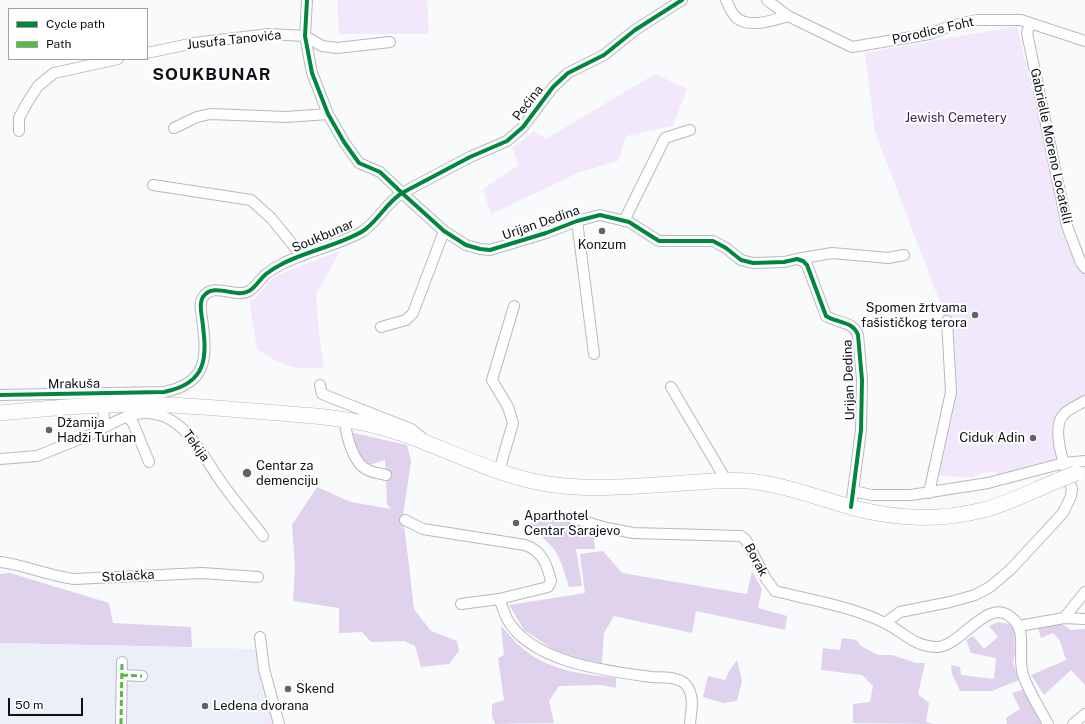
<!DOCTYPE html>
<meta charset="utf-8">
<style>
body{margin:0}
#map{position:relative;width:1085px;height:724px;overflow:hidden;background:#f9fafc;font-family:"Public Sans",sans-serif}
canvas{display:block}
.legend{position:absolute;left:8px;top:8px;width:140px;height:52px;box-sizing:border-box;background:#fff;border:1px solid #9fa0a2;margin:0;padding:5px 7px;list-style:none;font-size:12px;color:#0e1116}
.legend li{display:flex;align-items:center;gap:8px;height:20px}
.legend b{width:20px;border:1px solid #9fa0a2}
.scale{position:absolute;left:8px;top:698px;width:75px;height:18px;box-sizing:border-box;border:2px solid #0e1116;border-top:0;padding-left:5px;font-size:12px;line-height:14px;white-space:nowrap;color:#0e1116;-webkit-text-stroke:3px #fff;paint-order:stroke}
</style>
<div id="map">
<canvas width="1085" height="724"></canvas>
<ul class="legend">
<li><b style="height:5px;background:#00873e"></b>Cycle path</li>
<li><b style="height:5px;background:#58b947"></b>Path</li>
</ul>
<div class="scale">50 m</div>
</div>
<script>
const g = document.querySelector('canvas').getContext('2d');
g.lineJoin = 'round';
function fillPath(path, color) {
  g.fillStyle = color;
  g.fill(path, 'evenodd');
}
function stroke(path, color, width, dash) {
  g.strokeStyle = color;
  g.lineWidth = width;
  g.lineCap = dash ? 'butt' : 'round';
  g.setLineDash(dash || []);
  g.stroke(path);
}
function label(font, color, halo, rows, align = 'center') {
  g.font = font + ' "Public Sans",sans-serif';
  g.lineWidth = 4;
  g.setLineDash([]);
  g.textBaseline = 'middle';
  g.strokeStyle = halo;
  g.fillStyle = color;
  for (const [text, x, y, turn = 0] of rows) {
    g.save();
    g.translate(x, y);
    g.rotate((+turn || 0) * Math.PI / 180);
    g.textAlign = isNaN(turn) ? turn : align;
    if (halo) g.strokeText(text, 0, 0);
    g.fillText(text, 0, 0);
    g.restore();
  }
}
const built = new Path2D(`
 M 0,643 L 257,649 L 276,724 L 0,724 Z`);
const green = new Path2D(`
 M 337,0 L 427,0 L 429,34 L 339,34 Z
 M 1017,26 L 1051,172 L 1085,270 L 1085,398 L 1060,412 L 1058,456 L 1056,462 L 997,476 L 995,472 L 980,473 L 973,478 L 932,475 L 927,469 L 942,421 L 946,372 L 941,305 L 875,132 L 865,53 Z
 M 655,74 L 687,89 L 673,126 L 626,136 L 618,161 L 580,172 L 491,214 L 483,189 L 519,165 L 512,148 L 534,131 L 546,139 Z
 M 340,251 L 316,295 L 320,343 L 324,367 C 294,371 283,366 257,349 L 249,300 L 255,299 L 272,279 L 280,274 Z
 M 267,688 L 276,724 L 263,723 L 264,692 Z`);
const forest = new Path2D(`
 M 349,432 L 407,445 L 411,461 L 403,515 L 414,609 L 431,631 L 457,641 L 459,651 L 449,664 L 421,667 L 415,646 L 404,641 L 371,642 L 362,632 L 339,633 L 339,608 L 293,601 L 295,568 L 292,525 L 317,487 L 351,502 L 391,509 L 387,504 L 385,460 L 369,465 L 356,457 Z
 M 532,511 L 548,513 L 593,527 L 595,549 L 576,549 L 582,586 L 569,587 C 561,561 557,542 530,531 Z
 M 603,551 L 622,573 L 747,594 L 752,571 L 762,589 L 758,608 L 787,616 L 785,630 L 696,611 L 692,633 L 614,616 L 604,633 L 602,663 L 578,658 L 553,649 L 524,630 L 509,605 L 585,593 L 580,554 Z
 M 10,573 L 109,603 L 113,623 L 191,627 L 192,647 L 0,643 L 0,574 Z
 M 998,622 L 1009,624 L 1014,629 L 1015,654 L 1013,663 L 1019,680 L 992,691 L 960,691 L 952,674 L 951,665 L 960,667 L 961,675 L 994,679 L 996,658 L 971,653 L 966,640 L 973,636 L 984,649 L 998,637 L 989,626 Z
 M 1062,624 L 1071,630 L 1085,629 L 1085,685 L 1071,670 L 1044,695 L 1031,675 L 1066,660 L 1060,641 L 1053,633 L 1041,638 L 1038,628 Z
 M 501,626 C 507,632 513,640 520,646 C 547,671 582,674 616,678 L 616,688 L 601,685 L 559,686 L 549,701 L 554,723 L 495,724 L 492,716 L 492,704 L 504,700 L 498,658 L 504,655 Z
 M 842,638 L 856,640 L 861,646 L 878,655 L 892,655 L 916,663 L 925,663 L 918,694 L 929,703 L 926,722 L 933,724 L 853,723 L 853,704 L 870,702 L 873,686 L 862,675 L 821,670 L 823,648 L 840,650 Z
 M 737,660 L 742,681 L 737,701 L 723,703 L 703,697 L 708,676 L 725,680 L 729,671 Z
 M 1025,689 L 1043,724 L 1007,724 L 1006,718 L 1020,709 L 1012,693 Z`);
const street = new Path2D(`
 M 682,0 L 635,30 L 604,55 L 568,73 L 553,87 L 523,127 L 507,141 L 470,157 L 402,193 L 444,231 L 466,245 L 480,249 L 490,250 L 546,233 L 577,221 L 600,215 L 629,222 L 659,241 L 713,241 L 726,248 L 741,260 L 753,263 L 784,262 L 797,259 L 803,261 L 807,265 L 826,316 C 837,323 853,321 858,335 L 862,380 L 861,430 L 851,507
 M 726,0 C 729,6 732,15 738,19 C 751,28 774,20 788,16
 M 767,0 L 788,16 L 852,47 L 930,34 L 950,26 L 977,20 L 1021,20 L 1085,41
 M 1030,23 L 1027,33 L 1067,226 L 1081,263 L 1085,268
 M 147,53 L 194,43 L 269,34 L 305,36 L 322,46 L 337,48 L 390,42
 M 174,128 L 197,117 L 210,114 L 286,117 L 328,114
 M 19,131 L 19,118 L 27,103 L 38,86 L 54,73 L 118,59
 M 153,185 L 251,200 L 271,218 L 302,256
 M 577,221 L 594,354
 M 624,221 L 665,138 L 690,130
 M 797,259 L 832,253 L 888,258 L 904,255
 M 381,327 L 406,320 L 413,313 L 444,231
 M 320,385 L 322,394 L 411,429 L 421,437
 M 671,387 L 726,480
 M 0,395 L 164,392 C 209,383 207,356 202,318 C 201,312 199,303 203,297 C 214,281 235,299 249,291 C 256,287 260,279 266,274 C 271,270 276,267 282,264 C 306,251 340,245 363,231 C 378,221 386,203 402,193 L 380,172 L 359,163 L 344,142 L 328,114 L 312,73 L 305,36 L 307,0
 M 127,416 L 133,423 L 149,462
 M 345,421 C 346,435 353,464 368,470 C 373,473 380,473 386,475
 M 99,430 C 108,426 117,420 126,417 C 173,399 196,444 217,476 C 231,497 248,516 263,536
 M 0,459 L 37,456 L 90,435 L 99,430 L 104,420 L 103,405
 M 499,471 L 513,423 L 508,407 L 492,380 L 514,306
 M 853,491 L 872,495 L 911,495 L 988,483 L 1064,463 L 1085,461
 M 929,493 L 951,392 L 947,321
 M 572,518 L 607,528 L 633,533 L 741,536 L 746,540 L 766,579 L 775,591 C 811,600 850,606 885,623 C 904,632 913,646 936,647 C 961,648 987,595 1012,618 C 1028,631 1017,657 1023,675 C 1029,692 1040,709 1048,724
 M 405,520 L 423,529 L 525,545 C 542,551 547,564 551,581 L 548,587 L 499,599 L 461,604
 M 0,562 C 25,565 49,576 74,579 L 202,573 L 258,577
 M 499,599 C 502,605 504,613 507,619 C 532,663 607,671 652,677 C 663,678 680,676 687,686 C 695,697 691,711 690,724
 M 1064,618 L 1085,619
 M 885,623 L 900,612 L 950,602 L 975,595 L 990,587 L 1011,569 L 1063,513 L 1071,496 L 1072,489 C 1067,472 1049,429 1064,414 C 1069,409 1078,405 1085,401
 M 1019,626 L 1064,618 L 1085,592
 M 260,637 L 264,669 L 279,724
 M 122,675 L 142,676
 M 121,724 L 122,662
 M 1073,724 L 1085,714`);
const primary = new Path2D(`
 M 0,413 C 34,410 69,406 103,405 C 157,402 212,408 266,412 C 299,415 335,416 368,424 C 430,438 485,474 548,484 C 593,491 639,486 684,483 C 705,482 727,479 749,481 C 786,485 818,498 854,508 C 896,519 940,521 983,510 C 1008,504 1034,490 1059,480`);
const primaryBridge = new Path2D(`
 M 1059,480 L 1076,473`);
const quiet = new Path2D(`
 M 122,675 L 142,676
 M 121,724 L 122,662`);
const cycleway = new Path2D(`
 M 682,0 L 635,30 L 604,55 L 568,73 L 553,87 L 523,127 L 507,141 L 470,157 L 402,193 L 444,231 L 466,245 L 480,249 L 490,250 L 546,233 L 577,221 L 600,215 L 629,222 L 659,241 L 713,241 L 726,248 L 741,260 L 753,263 L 784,262 L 797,259 L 803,261 L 807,265 L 826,316 C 837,323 853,321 858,335 L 862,380 L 861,430 L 851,507
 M 0,395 L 164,392 C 209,383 207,356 202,318 C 201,312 199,303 203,297 C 214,281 235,299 249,291 C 256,287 260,279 266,274 C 271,270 276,267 282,264 C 306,251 340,245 363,231 C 378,221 386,203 402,193 L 380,172 L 359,163 L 344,142 L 328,114 L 312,73 L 305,36 L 307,0`);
const markers = [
 [602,231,4,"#606366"],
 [975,315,4,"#606366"],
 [49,430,4,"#606366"],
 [1033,438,4,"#606366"],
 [247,473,5,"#606366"],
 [516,523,4,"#606366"],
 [288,689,4,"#606366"],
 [205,706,4,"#606366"]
];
const streetNames = [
 ["Porodice Foht",933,31,-13],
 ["Jusufa Tanovića",234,40,-6],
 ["Pećina",528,103,-52],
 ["Gabrielle Moreno Locatelli",1051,146,78],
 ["Urijan Dedina",541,223,-19],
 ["Soukbunar",323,236,-23],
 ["Urijan Dedina",849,380,-92],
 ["Mrakuša",74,384,-1],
 ["Tekija",196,446,54],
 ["Borak",756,560,62],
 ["Stolačka",128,576,-3]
];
const parkNames = [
 ["Jewish Cemetery",956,118]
];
const poiNames = [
 ["Konzum",602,245,"center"],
 ["Spomen žrtvama",967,308,"right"],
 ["fašističkog terora",967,323,"right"],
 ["Džamija",57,423],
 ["Hadži Turhan",57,438],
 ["Ciduk Adin",1025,438,"right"],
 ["Centar za",256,466],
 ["demenciju",256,481],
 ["Aparthotel",524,516],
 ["Centar Sarajevo",524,531],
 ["Skend",296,689],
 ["Ledena dvorana",213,706]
];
const districtNames = [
 ["SOUKBUNAR",212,75]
];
fillPath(built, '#ebeff8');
fillPath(green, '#f1e8fb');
fillPath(forest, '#dfd2ec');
stroke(street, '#b7b9bd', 12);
stroke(primary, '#b7b9bd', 16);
stroke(street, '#fefeff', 10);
stroke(primary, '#fefeff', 15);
stroke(primaryBridge, '#b7b9bd', 16, []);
stroke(primaryBridge, '#fefeff', 15);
stroke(quiet, '#58b947', 3, [6, 3]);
stroke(cycleway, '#00873e', 4);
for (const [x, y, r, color] of markers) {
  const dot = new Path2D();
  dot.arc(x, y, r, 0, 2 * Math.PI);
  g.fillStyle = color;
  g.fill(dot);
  stroke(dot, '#fff', 1.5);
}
label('13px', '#0e1116', '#fff', streetNames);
label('13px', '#3c1e54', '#fff', parkNames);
label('13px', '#0e1116', '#fff', poiNames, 'left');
g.letterSpacing = '1px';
label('bold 17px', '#0e1116', '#fff', districtNames);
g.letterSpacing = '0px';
</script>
